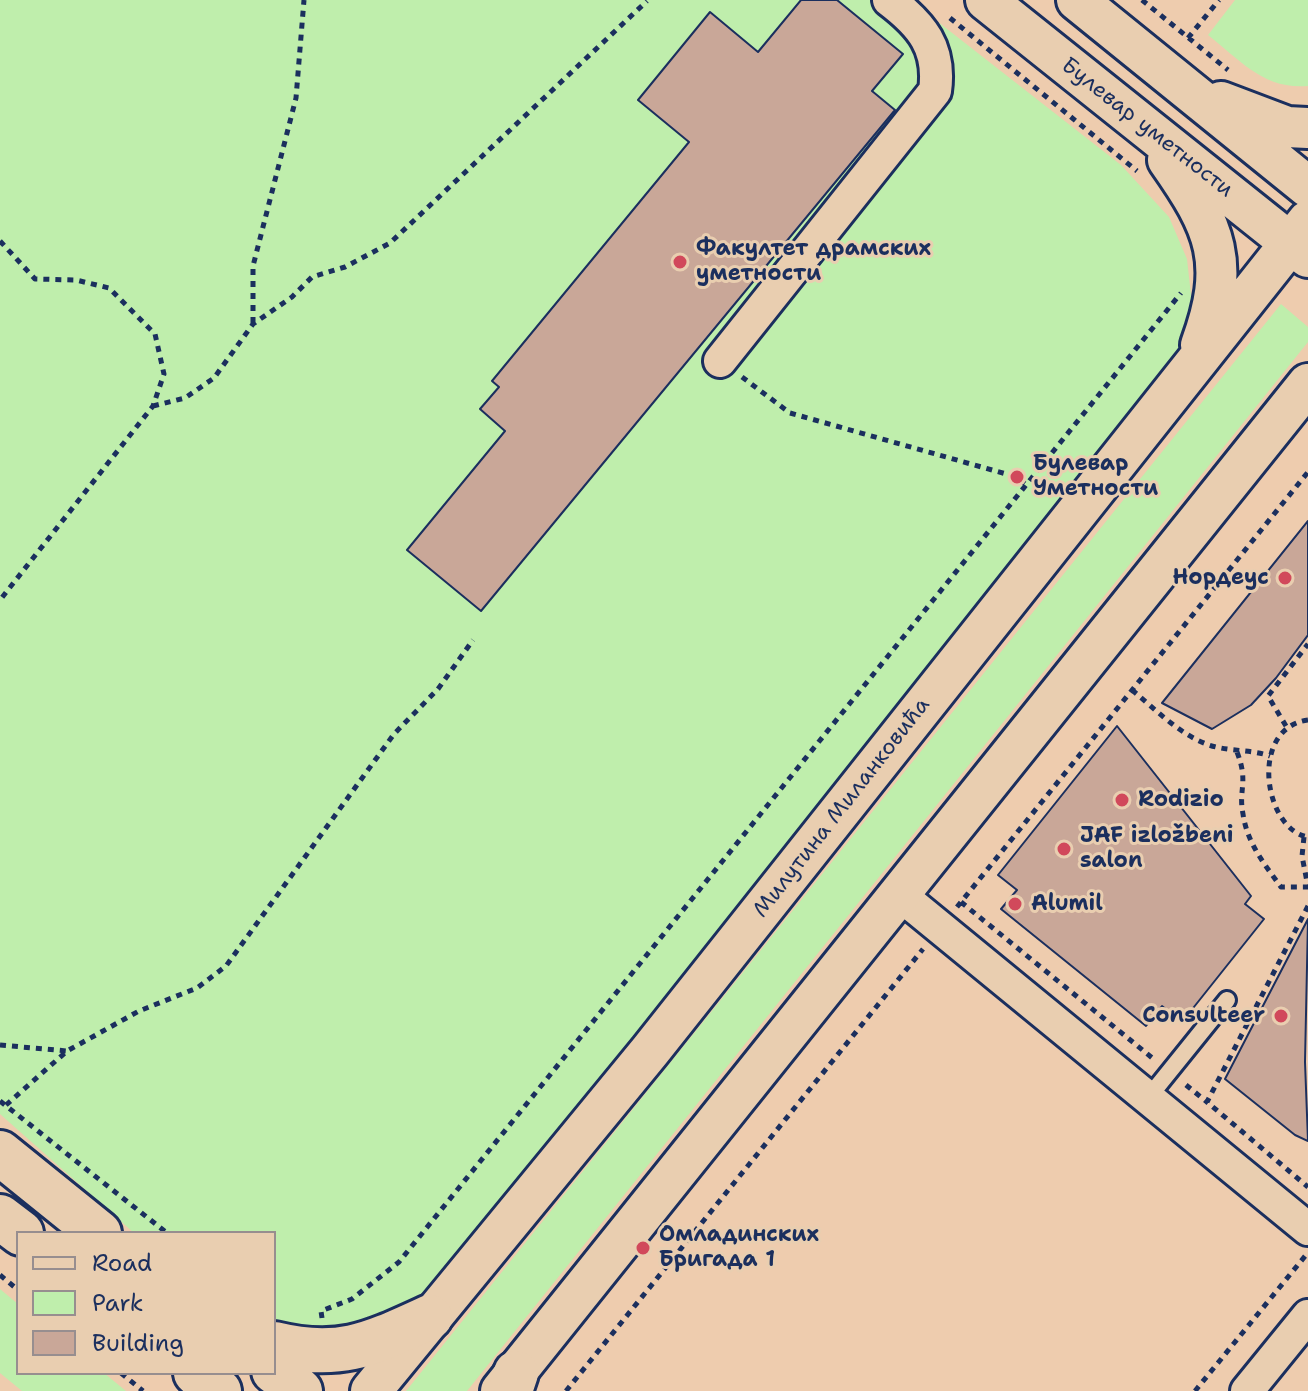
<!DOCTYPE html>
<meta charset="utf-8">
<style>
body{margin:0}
#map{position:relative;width:1308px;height:1391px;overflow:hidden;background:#eeccae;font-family:"Shantell Sans",sans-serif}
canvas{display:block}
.legend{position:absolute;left:16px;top:1231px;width:260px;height:144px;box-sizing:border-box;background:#e9ceb0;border:2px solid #978e8f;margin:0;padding:10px 14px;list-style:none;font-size:24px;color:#1b2f5e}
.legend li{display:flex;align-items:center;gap:16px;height:40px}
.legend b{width:40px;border:2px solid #978e8f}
</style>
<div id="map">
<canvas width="1308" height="1391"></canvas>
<ul class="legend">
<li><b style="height:10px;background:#e9ceb0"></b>Road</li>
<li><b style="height:22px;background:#bfeeac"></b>Park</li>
<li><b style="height:22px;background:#c9a798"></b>Building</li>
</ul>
</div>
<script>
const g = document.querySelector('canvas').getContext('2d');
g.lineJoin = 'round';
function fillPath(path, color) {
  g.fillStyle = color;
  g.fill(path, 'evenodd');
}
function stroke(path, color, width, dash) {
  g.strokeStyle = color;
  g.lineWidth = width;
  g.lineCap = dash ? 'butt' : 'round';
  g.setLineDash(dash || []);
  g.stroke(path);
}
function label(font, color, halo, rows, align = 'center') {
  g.font = font + ' "Shantell Sans",sans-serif';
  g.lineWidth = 6;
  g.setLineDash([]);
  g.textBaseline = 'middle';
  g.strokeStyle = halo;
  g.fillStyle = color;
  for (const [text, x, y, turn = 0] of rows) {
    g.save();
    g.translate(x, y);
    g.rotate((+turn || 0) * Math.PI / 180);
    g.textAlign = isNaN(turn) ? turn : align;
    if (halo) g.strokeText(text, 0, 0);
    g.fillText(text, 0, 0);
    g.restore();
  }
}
const green = new Path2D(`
 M 0,0 L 910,0 L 1121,165 L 1169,217 L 1187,259 L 1195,331 L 1037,540 L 426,1302 L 325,1343 L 274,1332 L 274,1233 L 134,1233 L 0,1114 Z
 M 1235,0 L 1308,0 L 1308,86 C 1264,90 1240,60 1208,35 Z
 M 1281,304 L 1308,327 L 1308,342 L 467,1391 L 406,1391 Z
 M 0,1289 L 18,1304 L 18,1373 L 104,1373 L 126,1391 L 22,1391 L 0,1373 Z`);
const building = new Path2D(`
 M 801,0 L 837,0 L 903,54 L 872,91 L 895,110 L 481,611 L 407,550 L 505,431 L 480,409 L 499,387 L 492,381 L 689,142 L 638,100 L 710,12 L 758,52 Z
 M 1308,521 L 1308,635 L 1276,678 L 1251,705 L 1212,729 L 1162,703 Z
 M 1117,726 L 1251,896 L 1245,904 L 1264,919 L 1182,1022 L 1162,1006 L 1146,1026 L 1001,909 L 1017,890 L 998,875 Z
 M 1308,919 L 1305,1062 L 1308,1141 L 1295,1135 L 1225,1079 Z`);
const path = new Path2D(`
 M 1142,0 L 1228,70
 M 950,18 L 1137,171
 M 1188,38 L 1219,0
 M 0,241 L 35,279 L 76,280 L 109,288 L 155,334 L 164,374 L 153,406 L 0,600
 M 253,323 L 253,266 L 296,98 L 304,0
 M 742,377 L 790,413 L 1017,477 L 1025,484
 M 153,406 L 185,398 L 214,378 L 253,324 L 292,297 L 312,277 L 345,267 L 390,243 L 647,1
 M 1132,690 C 1155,709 1180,735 1209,745 C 1230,752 1250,749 1270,756
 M 1308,720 C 1248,728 1264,830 1308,837
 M 1286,726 L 1268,696 L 1308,644
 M 1237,752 C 1249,783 1238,789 1243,814 C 1247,843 1265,865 1281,887 L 1308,887
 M 1304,837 L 1302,856 L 1308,887
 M 961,902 L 1156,1061
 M 1308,906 L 1207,1102 L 1308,1187
 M 957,907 L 1308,472
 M 0,1045 L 67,1051
 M 1186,1085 L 1207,1102
 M 0,1101 L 167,1233
 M 6,1105 L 67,1051 L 139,1011 L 197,988 L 226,966 L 394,734 L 438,689 L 473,640
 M 0,1275 L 18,1290
 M 322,1318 L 321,1311 L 352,1299 L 399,1262 L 1181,293
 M 121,1373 L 143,1391
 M 566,1391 L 923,949
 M 1195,1391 L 1306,1255`);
const service = new Path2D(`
 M 1148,1098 L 1227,1000`);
const minor = new Path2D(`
 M 720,361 L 935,91 C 941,48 922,25 889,0
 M 899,894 L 1308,1229
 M 1247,1391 L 1308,1316`);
const tertiary = new Path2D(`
 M 986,0 L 1308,257
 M 1077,0 L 1308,187
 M 1221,102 L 1287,127 L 1308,128
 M 1168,160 C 1216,228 1231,263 1201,345
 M 371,1391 L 650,1051 L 1308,221
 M 501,1391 L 1308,384`);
const secondary = new Path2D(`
 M 0,1153 L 99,1233
 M 0,1217 L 21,1233
 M 274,1344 C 340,1360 371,1344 430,1317
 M 274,1371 L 300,1391
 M 196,1373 L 219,1391
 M 510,1391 L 516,1373`);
const markers = [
 [680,262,8,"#d1495b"],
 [1017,477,8,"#d1495b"],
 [1285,578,8,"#d1495b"],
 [1122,800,8,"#d1495b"],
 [1064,849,8,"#d1495b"],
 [1015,904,8,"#d1495b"],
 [1281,1016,8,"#d1495b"],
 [643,1248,8,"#d1495b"]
];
const streetNames = [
 ["Булевар уметности",1147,128,38],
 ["Милутина Миланковића",842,808,-52]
];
const poiNames = [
 ["Факултет драмских",696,249],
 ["уметности",696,274],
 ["Булевар",1033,464],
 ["Уметности",1033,489],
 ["Нордеус",1269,578,"right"],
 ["Rodizio",1138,800],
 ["JAF izložbeni",1080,836],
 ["salon",1080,861],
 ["Alumil",1031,904],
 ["Consulteer",1265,1016,"right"],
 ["Омладинских",659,1235],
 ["Бригада 1",659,1260]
];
fillPath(green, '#bfeeac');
fillPath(building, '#c9a798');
stroke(building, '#1b2f5e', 2);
stroke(service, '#1b2f5e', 22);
stroke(minor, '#1b2f5e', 38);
stroke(tertiary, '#1b2f5e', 46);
stroke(secondary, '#1b2f5e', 50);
stroke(path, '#1b2f5e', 5, [6, 6]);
stroke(service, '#e9ceb0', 16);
stroke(minor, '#e9ceb0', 32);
stroke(tertiary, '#e9ceb0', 40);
stroke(secondary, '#e9ceb0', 44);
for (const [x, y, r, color] of markers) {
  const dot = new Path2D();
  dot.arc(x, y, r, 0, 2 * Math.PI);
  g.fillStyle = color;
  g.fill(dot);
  stroke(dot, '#e9ceb0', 3);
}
label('22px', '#1b2f5e', '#e9ceb0', streetNames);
label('bold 22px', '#1b2f5e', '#e9ceb0', poiNames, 'left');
</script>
